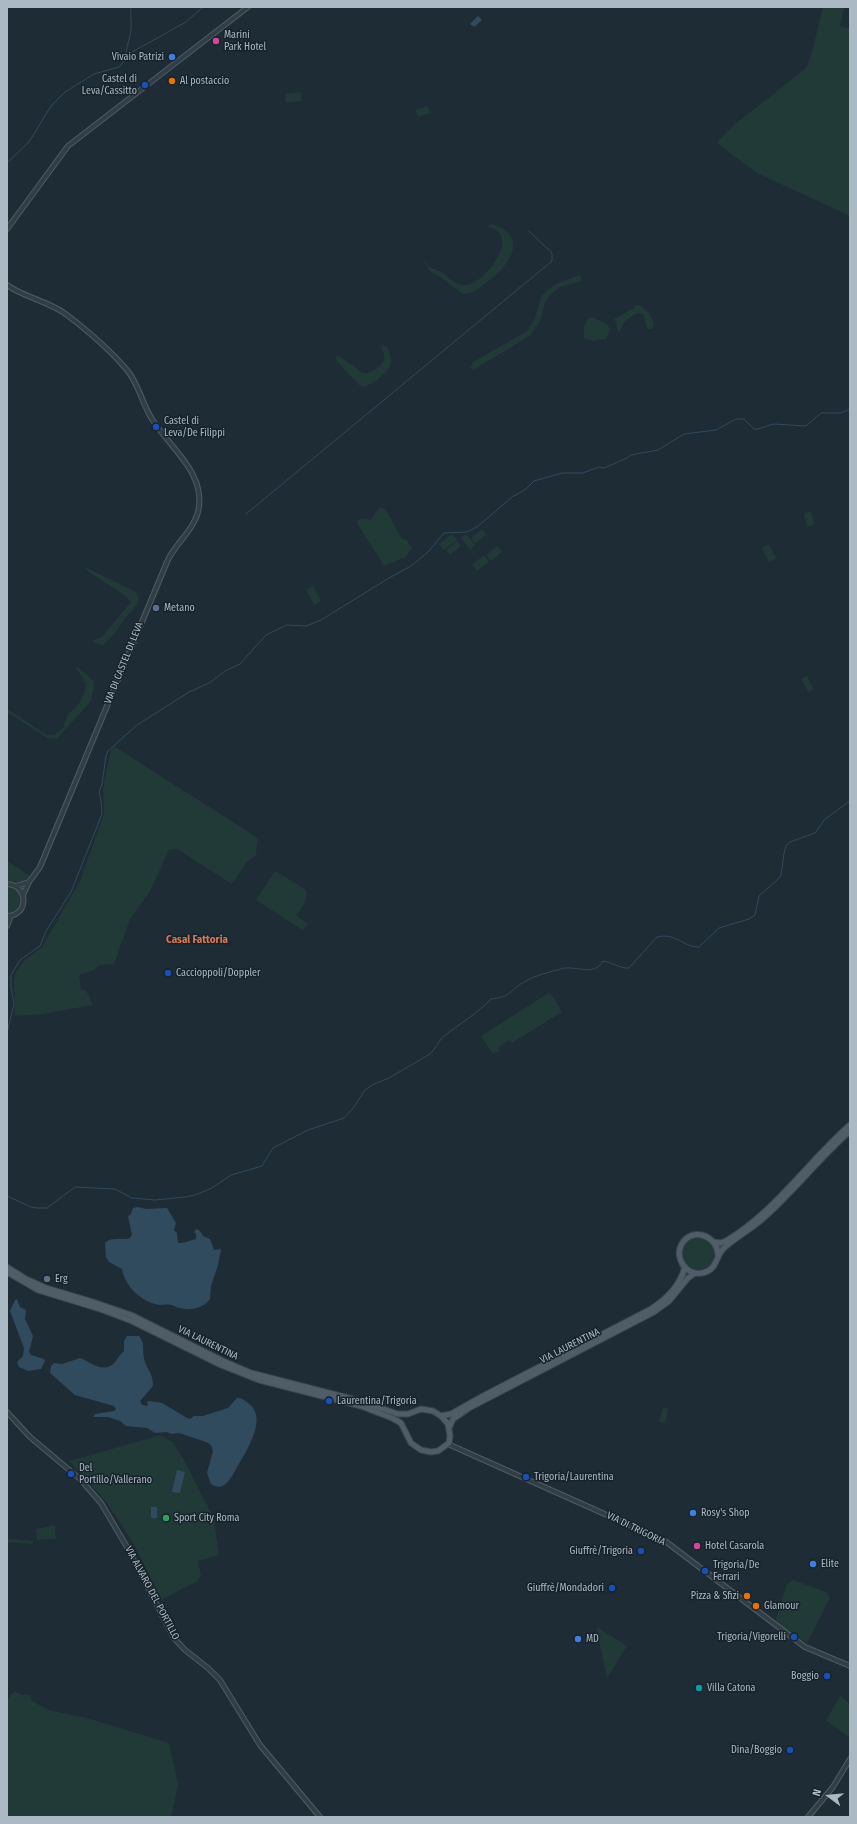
<!DOCTYPE html>
<meta charset="utf-8">
<style>
body{margin:0}
#map{position:relative;width:857px;height:1824px;overflow:hidden;background:#1e2c36;font-family:"Fira Sans Condensed",sans-serif}
canvas{display:block}
.frame{position:absolute;inset:0;border:8px solid #abb9c4;pointer-events:none}
.north{position:absolute;left:809px;top:1776px;width:40px;height:40px;-webkit-text-stroke:3px #17232a;paint-order:stroke;rotate:286deg;font-size:11px;font-weight:700;line-height:16px;text-align:center;color:#abb9c4}
.north::after{content:'';display:block;margin:auto;width:14px;height:18px;background:#abb9c4;clip-path:polygon(50% 0,100% 100%,50% 72%,0 100%)}
</style>
<div id="map">
<canvas width="857" height="1824"></canvas>
<div class="frame"></div>
<div class="north">N</div>
</div>
<script>
const g = document.querySelector('canvas').getContext('2d');
g.lineJoin = 'round';
function fillPath(path, color) {
  g.fillStyle = color;
  g.fill(path, 'evenodd');
}
function stroke(path, color, width, dash) {
  g.strokeStyle = color;
  g.lineWidth = width;
  g.lineCap = dash ? 'butt' : 'round';
  g.setLineDash(dash || []);
  g.stroke(path);
}
function label(font, color, halo, rows, align = 'center') {
  g.font = font + ' "Fira Sans Condensed",sans-serif';
  g.lineWidth = 3;
  g.setLineDash([]);
  g.textBaseline = 'middle';
  g.strokeStyle = halo;
  g.fillStyle = color;
  for (const [text, x, y, turn = 0] of rows) {
    g.save();
    g.translate(x, y);
    g.rotate((+turn || 0) * Math.PI / 180);
    g.textAlign = isNaN(turn) ? turn : align;
    if (halo) g.strokeText(text, 0, 0);
    g.fillText(text, 0, 0);
    g.restore();
  }
}
const green = new Path2D(`
 M 823,7 L 844,7 L 840,26 L 850,29 L 850,216 L 757,173 L 718,144 L 718,141 L 735,124 L 806,68 L 811,56 Z
 M 301,92 L 302,101 L 286,103 L 285,94 Z
 M 428,106 L 430,113 L 418,117 L 415,110 Z
 M 491,224 C 533,236 507,269 485,284 C 478,289 472,294 463,294 L 440,277 L 430,272 L 423,260 C 426,261 426,263 428,266 C 431,269 436,269 439,271 C 448,275 452,284 463,285 C 481,287 510,249 500,234 C 497,230 492,228 487,226 Z
 M 579,275 L 582,281 L 560,287 L 551,294 L 545,303 L 540,321 L 531,335 L 475,369 L 470,368 L 473,362 L 527,331 L 535,318 L 542,295 L 554,285 Z
 M 636,305 L 640,305 L 649,313 L 654,323 L 652,329 L 647,329 L 643,314 L 637,313 L 623,323 L 621,331 L 618,332 L 616,321 L 614,319 L 632,309 Z
 M 592,317 L 607,324 L 610,329 L 606,339 L 593,341 L 584,338 L 584,326 L 588,319 Z
 M 382,345 L 387,347 C 389,351 391,356 391,360 C 392,372 374,382 365,387 L 360,386 L 336,360 L 337,355 L 340,356 L 351,365 L 354,365 C 361,375 367,376 377,368 C 380,366 383,363 384,359 C 385,354 382,351 381,347 Z
 M 380,507 L 386,510 L 402,539 L 407,540 L 412,548 L 406,557 L 384,566 L 358,525 L 357,520 L 363,518 L 370,520 Z
 M 811,511 L 814,525 L 807,527 L 804,513 Z
 M 482,529 L 486,535 L 475,544 L 471,538 Z
 M 452,534 L 457,540 L 444,550 L 439,544 Z
 M 466,534 L 475,545 L 470,550 L 461,538 Z
 M 457,541 L 461,546 L 450,555 L 446,550 Z
 M 769,544 L 776,558 L 769,562 L 762,548 Z
 M 497,546 L 502,552 L 491,561 L 486,555 Z
 M 484,555 L 489,562 L 477,571 L 472,565 Z
 M 87,568 L 136,592 L 139,598 C 136,610 129,611 123,621 C 116,632 113,637 103,645 L 93,643 L 93,640 L 102,637 L 131,602 C 129,596 93,576 85,569 Z
 M 313,586 L 321,601 L 314,605 L 306,590 Z
 M 75,666 L 79,668 L 93,680 L 94,687 L 91,701 L 57,739 L 47,738 L 7,712 L 7,709 L 47,735 L 54,735 L 63,728 L 68,714 L 78,705 L 84,694 L 86,684 Z
 M 807,676 L 814,689 L 808,692 L 801,679 Z
 M 115,747 L 258,838 L 256,855 L 247,862 L 232,884 L 177,849 L 169,850 L 150,891 L 130,919 L 114,964 L 99,965 L 94,970 L 79,975 L 81,990 L 86,990 L 93,1005 L 43,1014 L 15,1016 L 14,981 L 16,972 L 24,961 L 42,947 L 80,881 L 104,814 L 103,789 L 109,759 L 111,750 Z
 M 7,861 L 30,876 L 23,882 L 7,881 Z
 M 275,871 L 305,889 C 310,899 302,907 296,915 L 308,924 L 302,930 L 256,900 Z
 M 7,887 L 17,890 C 24,901 23,913 7,914 Z
 M 550,992 L 562,1012 L 512,1043 L 509,1040 L 499,1047 L 500,1051 L 493,1054 L 481,1036 Z
 M681 1254a17 17 0 1 1 34 0a17 17 0 1 1-34 0Z
 M 663,1407 L 669,1409 L 665,1423 L 659,1422 Z
 M 161,1435 L 173,1443 L 183,1458 L 214,1519 L 219,1555 L 198,1561 L 201,1575 L 198,1581 L 161,1600 C 148,1572 135,1544 117,1518 C 104,1497 86,1479 69,1461 Z
 M 55,1525 L 56,1539 L 37,1540 L 36,1529 Z
 M 7,1530 L 9,1539 L 33,1541 L 33,1544 L 9,1542 L 7,1547 Z
 M 793,1580 L 826,1592 L 830,1598 L 807,1643 L 778,1623 L 776,1619 L 787,1584 Z
 M 597,1627 L 627,1646 L 607,1678 L 597,1631 Z
 M 15,1691 L 22,1695 L 30,1695 L 32,1701 L 49,1710 L 87,1718 L 169,1743 L 178,1785 L 171,1817 L 7,1817 L 7,1699 Z
 M 840,1696 L 850,1704 L 850,1738 L 826,1720 Z`);
const water = new Path2D(`
 M 478,16 L 482,20 L 474,27 L 470,24 Z
 M 138,1207 L 146,1209 L 167,1208 L 176,1223 L 174,1230 L 177,1233 L 178,1243 L 182,1243 L 196,1239 L 196,1234 L 194,1232 L 196,1229 L 200,1231 L 203,1236 L 210,1239 L 214,1250 L 221,1249 L 218,1265 L 211,1286 L 210,1299 C 204,1308 190,1311 180,1308 C 177,1308 174,1305 171,1305 C 167,1304 163,1305 159,1305 C 142,1302 125,1287 122,1269 L 109,1262 L 106,1257 L 105,1243 C 111,1236 122,1241 130,1238 L 132,1235 L 128,1216 L 131,1214 L 133,1208 Z
 M 17,1299 L 20,1307 L 26,1310 L 25,1319 L 33,1336 L 29,1352 L 31,1355 L 44,1359 L 45,1361 L 41,1369 L 28,1371 L 19,1367 L 17,1362 L 23,1356 L 24,1348 L 10,1311 L 15,1300 Z
 M 127,1336 L 139,1336 C 145,1343 142,1349 144,1358 C 146,1370 153,1371 153,1386 L 140,1401 L 142,1405 L 148,1406 L 147,1402 L 149,1401 L 162,1403 L 187,1418 L 190,1419 L 194,1416 L 203,1416 L 228,1408 L 237,1398 C 242,1398 244,1400 248,1403 C 268,1417 248,1448 239,1464 C 235,1470 230,1483 222,1486 C 218,1488 214,1486 211,1484 L 207,1473 L 213,1451 L 211,1445 L 206,1442 L 179,1433 L 171,1434 L 167,1432 L 155,1433 L 147,1428 L 126,1426 L 120,1421 L 108,1417 L 93,1417 L 95,1414 L 114,1411 L 116,1409 L 114,1406 L 75,1395 L 50,1373 L 51,1366 L 54,1363 L 62,1364 L 80,1358 C 92,1363 105,1375 116,1361 C 119,1357 120,1354 124,1351 L 124,1341 Z
 M 177,1470 L 185,1472 L 180,1493 L 172,1492 Z
 M 151,1507 L 157,1507 L 157,1518 L 151,1518 Z`);
const stream = new Path2D(`
 M 126,59 C 125,48 130,40 131,30 C 132,22 130,15 131,7
 M 7,163 L 29,142 L 51,106 L 65,92 L 94,74 L 119,67 L 132,52 L 186,22 L 203,7
 M 246,514 L 552,261 L 552,253 L 529,231
 M 7,1033 L 14,1004 L 11,987 L 11,975 L 20,960 L 40,946 L 46,931 L 71,892 L 102,814 L 101,801 L 99,792 L 102,784 L 106,756 L 108,751 L 137,725 L 189,692 L 209,683 L 225,671 L 240,664 L 266,635 L 287,625 L 306,626 L 321,620 L 389,578 L 411,566 L 428,552 L 444,533 L 467,532 L 477,527 L 512,497 L 526,489 L 534,481 L 562,473 L 583,473 L 599,467 L 604,468 L 627,458 L 631,455 L 658,450 L 684,434 L 716,430 L 736,419 L 744,419 L 754,429 L 758,429 L 773,424 L 806,426 L 821,413 L 841,413 L 850,409
 M 7,1196 L 31,1207 L 37,1208 L 47,1208 L 75,1187 L 115,1189 L 132,1198 L 155,1200 L 185,1197 L 195,1195 L 212,1188 L 231,1175 L 262,1166 L 273,1148 L 308,1130 L 344,1118 L 354,1107 L 365,1090 L 372,1085 L 389,1078 L 430,1054 C 435,1049 438,1042 443,1037 C 459,1024 477,1014 491,999 C 512,997 510,989 526,981 C 536,975 550,972 561,969 C 575,964 593,978 603,961 C 611,962 621,969 629,968 L 657,937 C 676,932 684,948 699,947 L 719,928 L 749,919 L 755,915 L 759,896 L 777,880 L 781,875 L 784,853 L 786,846 L 790,842 L 815,833 L 825,819 L 850,801`);
const minor = new Path2D(`
 M 7,229 L 68,146 L 248,7
 M 7,285 C 25,298 49,301 67,315 C 88,331 110,350 127,370 C 139,384 142,404 152,419 C 169,447 204,471 199,507 C 196,529 175,543 167,562 L 40,867 L 29,882 L 23,895
 M 7,884 C 29,885 29,916 7,916
 M 16,886 L 29,882
 M 7,926 L 11,916
 M 7,1412 L 30,1437 L 80,1479 L 101,1503 L 127,1547 L 174,1638 L 185,1650 L 208,1668 L 220,1680 L 260,1745 L 320,1817
 M 448,1444 L 665,1541 L 805,1647 L 850,1666
 M 808,1817 L 833,1787 L 850,1759`);
const major = new Path2D(`
 M 714,1242 L 720,1243 L 726,1241 C 775,1212 808,1162 850,1125
 M 718,1257 C 719,1234 688,1225 680,1248 C 678,1254 680,1260 683,1265 C 689,1273 699,1276 708,1271 C 718,1266 716,1254 725,1247 C 739,1235 755,1227 768,1214 C 797,1187 821,1157 850,1131
 M 7,1267 L 26,1279 L 46,1288 L 93,1302 L 131,1315 L 223,1361 L 251,1373 L 360,1401 L 398,1414 L 408,1414 L 421,1409 L 433,1411 L 441,1416 L 448,1424 L 450,1436 L 449,1443 L 438,1451 L 431,1452 L 421,1450 L 411,1443 L 401,1423 L 392,1418 L 361,1406 L 259,1380 L 221,1365 L 132,1321 L 100,1309 L 38,1290 L 7,1272
 M 441,1416 L 451,1414 L 483,1396 L 651,1309 C 667,1299 680,1286 685,1267
 M 449,1428 L 453,1419 L 469,1408 L 654,1312 L 669,1301 L 688,1278 L 695,1273`);
const markers = [
 [216,41,4,"#d1479c"],
 [172,57,4,"#3f7fe0"],
 [172,81,4,"#e8710a"],
 [145,85,4,"#1a4fb4"],
 [156,427,4,"#1a4fb4"],
 [156,608,4,"#5c6f8a"],
 [168,973,4,"#1a4fb4"],
 [47,1279,4,"#5c6f8a"],
 [329,1401,4,"#1a4fb4"],
 [71,1474,4,"#1a4fb4"],
 [526,1477,4,"#1a4fb4"],
 [693,1513,4,"#3f7fe0"],
 [166,1518,4,"#2e9e5b"],
 [697,1546,4,"#d1479c"],
 [641,1551,4,"#1a4fb4"],
 [813,1564,4,"#3f7fe0"],
 [705,1571,4,"#1a4fb4"],
 [612,1588,4,"#1a4fb4"],
 [747,1596,4,"#e8710a"],
 [756,1606,4,"#e8710a"],
 [794,1637,4,"#1a4fb4"],
 [578,1639,4,"#3f7fe0"],
 [827,1676,4,"#1a4fb4"],
 [699,1688,4,"#0f9aa8"],
 [790,1750,4,"#1a4fb4"]
];
const poiNames = [
 ["Marini",224,35],
 ["Park Hotel",224,47],
 ["Vivaio Patrizi",164,57,"right"],
 ["Castel di",137,79,"right"],
 ["Leva/Cassitto",137,91,"right"],
 ["Al postaccio",180,81],
 ["Castel di",164,421],
 ["Leva/De Filippi",164,433],
 ["Metano",164,608],
 ["Caccioppoli/Doppler",176,973],
 ["Erg",55,1279],
 ["Laurentina/Trigoria",337,1401],
 ["Del",79,1468],
 ["Portillo/Vallerano",79,1480],
 ["Trigoria/Laurentina",534,1477],
 ["Rosy's Shop",701,1513],
 ["Sport City Roma",174,1518],
 ["Hotel Casarola",705,1546],
 ["Giuffrè/Trigoria",633,1551,"right"],
 ["Elite",821,1564],
 ["Trigoria/De",713,1565],
 ["Ferrari",713,1577],
 ["Giuffrè/Mondadori",604,1588,"right"],
 ["Pizza & Sfizi",739,1596,"right"],
 ["Glamour",764,1606],
 ["Trigoria/Vigorelli",786,1637,"right"],
 ["MD",586,1639],
 ["Boggio",819,1676,"right"],
 ["Villa Catona",707,1688],
 ["Dina/Boggio",782,1750,"right"]
];
const streetNames = [
 ["VIA DI CASTEL DI LEVA",124,663,-68],
 ["VIA LAURENTINA",208,1343,26],
 ["VIA LAURENTINA",570,1346,-27],
 ["VIA DI TRIGORIA",636,1529,26],
 ["VIA ALVARO DEL PORTILLO",152,1593,62]
];
const neighbourhoodNames = [
 ["Casal Fattoria",197,940]
];
fillPath(green, '#213937');
fillPath(water, '#314b5e');
stroke(stream, '#314b5e', 1);
stroke(minor, '#4f5c65', 6);
stroke(major, '#3b4750', 7);
stroke(minor, '#323e46', 4);
stroke(major, '#4f5d67', 5);
for (const [x, y, r, color] of markers) {
  const dot = new Path2D();
  dot.arc(x, y, r, 0, 2 * Math.PI);
  g.fillStyle = color;
  g.fill(dot);
  stroke(dot, '#17232a', 1.5);
}
label('10px', '#abb9c4', '#17232a', poiNames, 'left');
label('10px', '#abb9c4', '#17232a', streetNames);
label('bold 11px', '#d57755', '#17232a', neighbourhoodNames);
</script>
